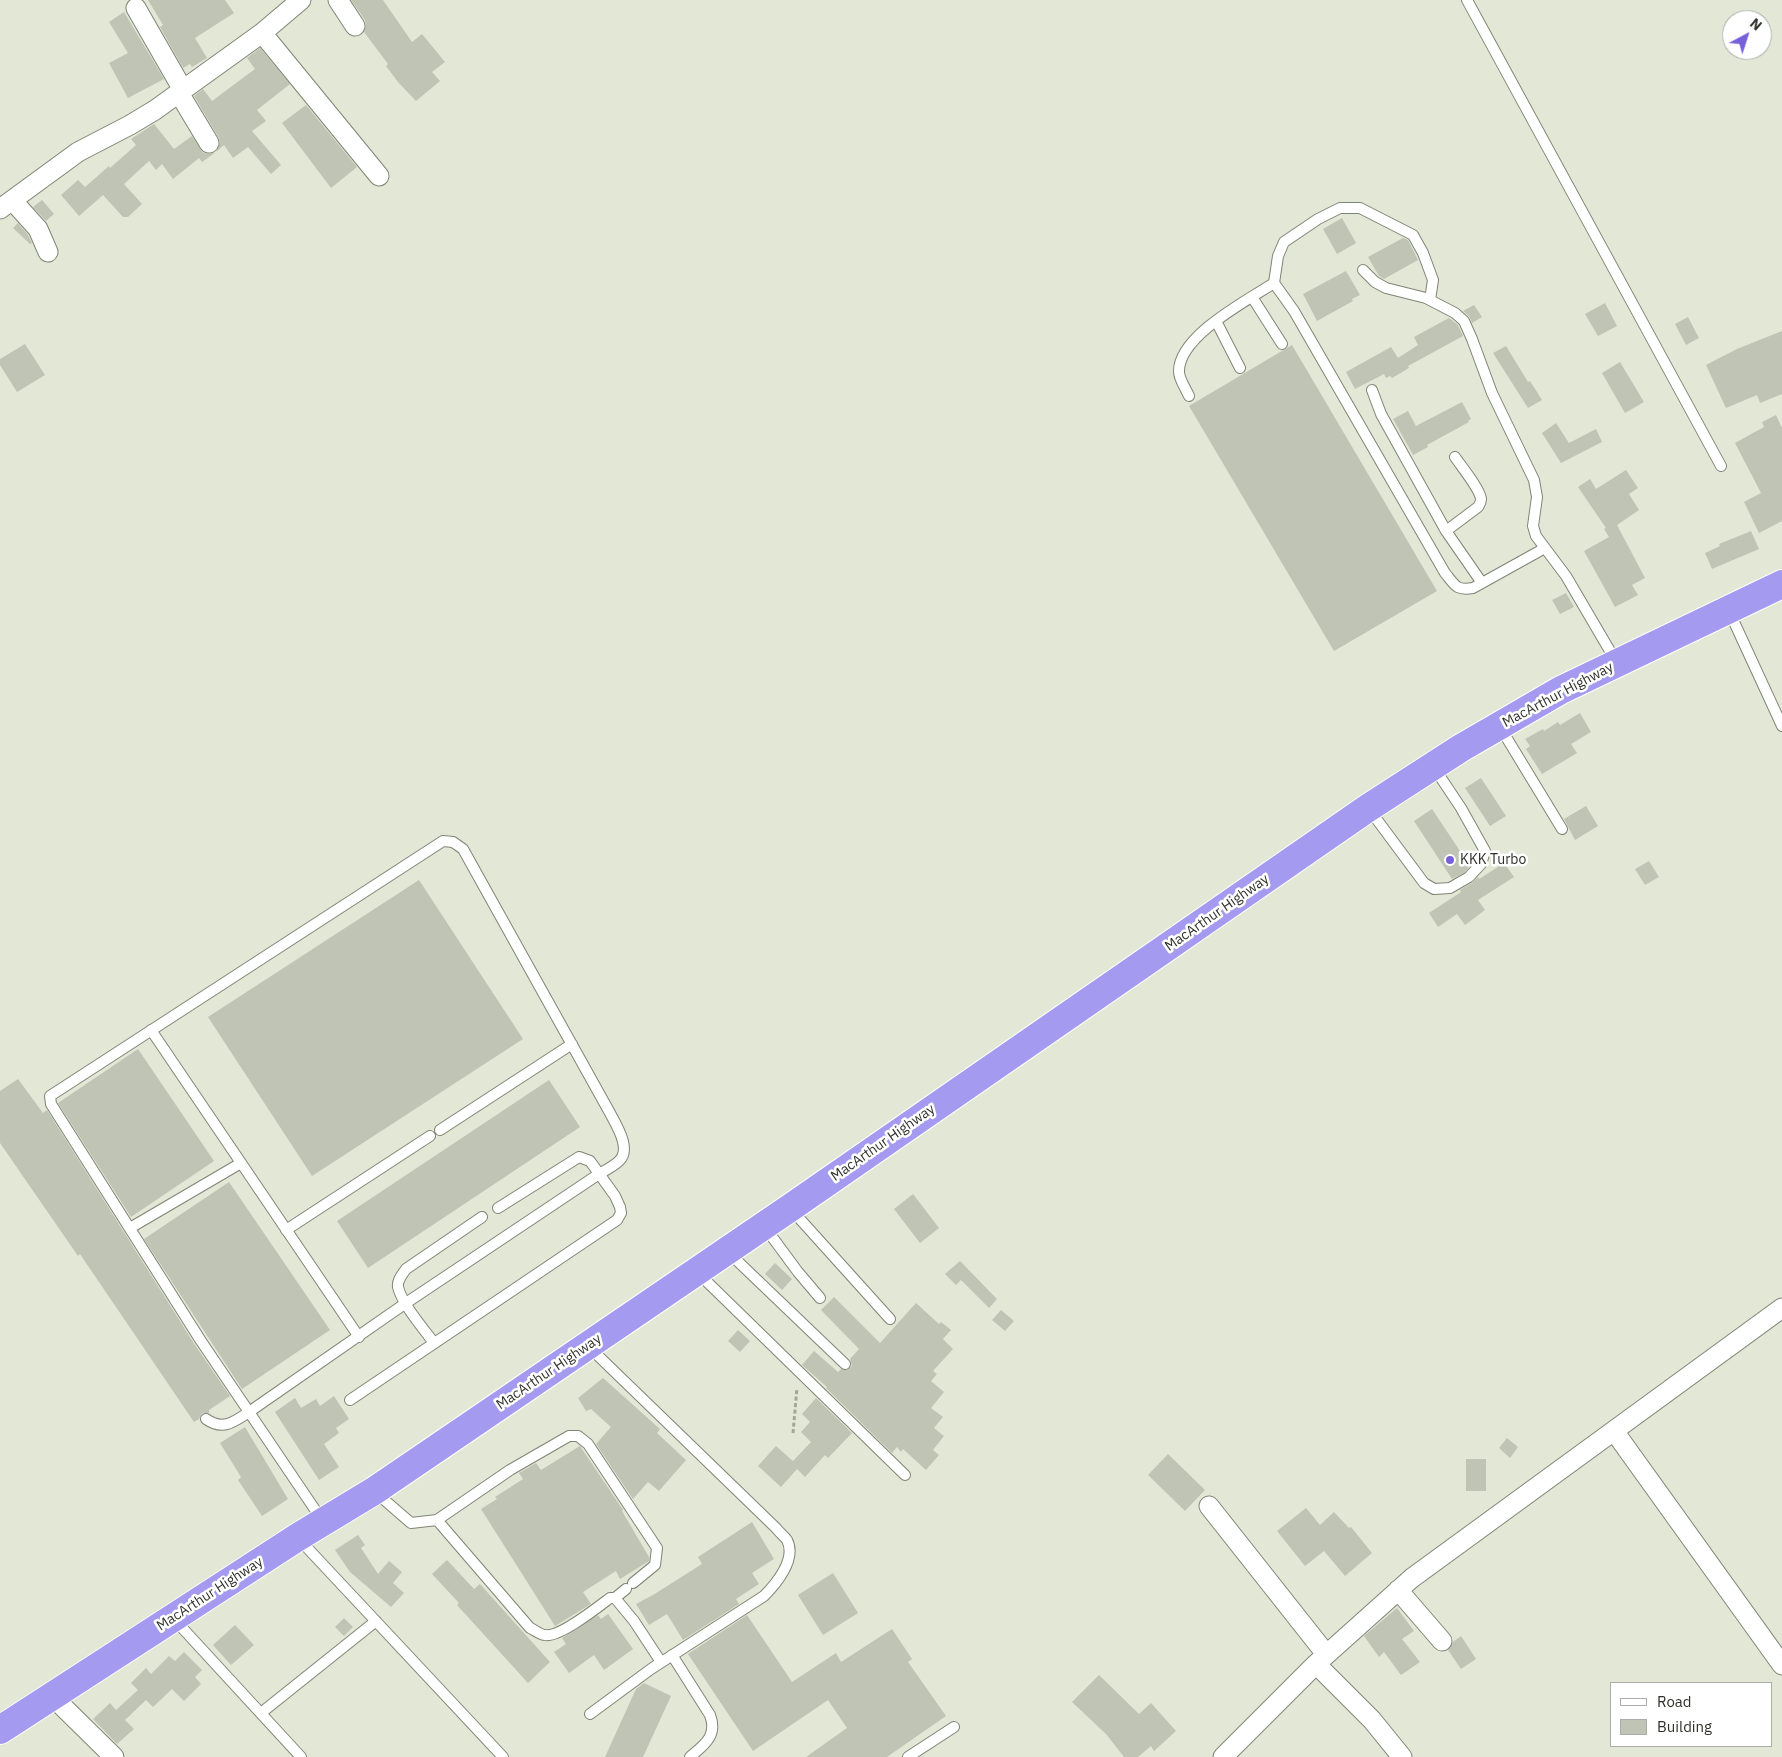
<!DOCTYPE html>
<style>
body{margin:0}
#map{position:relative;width:1782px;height:1757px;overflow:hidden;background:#e2e7d6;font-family:"IBM Plex Sans",sans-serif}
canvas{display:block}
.legend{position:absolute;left:1610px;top:1682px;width:162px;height:65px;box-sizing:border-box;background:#fff;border:1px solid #acadaa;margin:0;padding:6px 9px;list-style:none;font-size:15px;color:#2f312a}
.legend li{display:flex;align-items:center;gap:10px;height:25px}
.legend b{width:25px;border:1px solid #acadaa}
.north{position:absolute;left:1722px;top:10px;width:50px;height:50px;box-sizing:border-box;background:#fff;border:1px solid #acadaa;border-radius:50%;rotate:40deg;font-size:14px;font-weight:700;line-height:20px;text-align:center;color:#2f312a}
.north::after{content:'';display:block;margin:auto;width:18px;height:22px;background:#7761db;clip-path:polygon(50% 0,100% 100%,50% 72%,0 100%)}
</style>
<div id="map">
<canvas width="1782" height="1757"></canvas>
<ul class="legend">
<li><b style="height:6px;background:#fff"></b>Road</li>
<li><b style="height:14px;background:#bfc4b4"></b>Building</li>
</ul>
<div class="north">N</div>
</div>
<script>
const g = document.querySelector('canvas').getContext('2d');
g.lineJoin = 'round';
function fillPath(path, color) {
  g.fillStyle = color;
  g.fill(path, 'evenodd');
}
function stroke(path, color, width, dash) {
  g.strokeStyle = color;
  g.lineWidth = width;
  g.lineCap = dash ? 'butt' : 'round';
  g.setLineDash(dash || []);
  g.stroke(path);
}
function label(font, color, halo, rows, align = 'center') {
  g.font = font + ' "IBM Plex Sans",sans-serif';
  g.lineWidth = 5;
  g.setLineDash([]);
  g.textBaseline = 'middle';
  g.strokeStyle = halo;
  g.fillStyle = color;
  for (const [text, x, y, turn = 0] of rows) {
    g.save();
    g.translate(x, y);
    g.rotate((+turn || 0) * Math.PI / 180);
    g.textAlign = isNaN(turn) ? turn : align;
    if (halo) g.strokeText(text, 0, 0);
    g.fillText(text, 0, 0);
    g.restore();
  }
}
const building = new Path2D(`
 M 148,0 L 225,0 L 234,13 L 195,38 L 207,58 L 192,67 L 190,64 L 183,68 L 160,27 L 163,25 Z
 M 351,0 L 383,0 L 412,42 L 422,34 L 445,62 L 432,72 L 440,81 L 416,101 L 398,82 L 386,66 L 388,64 L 364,32 L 366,26 L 365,20 Z
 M 124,12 L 164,79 L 128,98 L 109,63 L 128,53 L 109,22 Z
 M 260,48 L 290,84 L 257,110 L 266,121 L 252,131 L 281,165 L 271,174 L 248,147 L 233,158 L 224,145 L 216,152 L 220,143 L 219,138 L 194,96 L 203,89 L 212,101 L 255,69 L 247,58 Z
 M 306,105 L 357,167 L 331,188 L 282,123 Z
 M 154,124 L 174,149 L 192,136 L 203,153 L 209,154 L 215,153 L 202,162 L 199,158 L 173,179 L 162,164 L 156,170 L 149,161 L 124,184 L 142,204 L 128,217 L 123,217 L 103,195 L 79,216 L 61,195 L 78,180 L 85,187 L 109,166 L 110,168 L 136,145 L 131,139 Z
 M 42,200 L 54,214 L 46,221 L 33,207 Z
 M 1342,218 L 1356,243 L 1337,254 L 1323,229 Z
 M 18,223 L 28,235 L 32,243 L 30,244 L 13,228 Z
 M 1403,238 L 1408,240 L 1418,260 L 1384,279 L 1379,276 L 1368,257 Z
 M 1346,271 L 1360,295 L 1352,299 L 1353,301 L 1317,321 L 1303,294 Z
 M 1605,303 L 1617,326 L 1598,336 L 1585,314 Z
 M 1474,305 L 1482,317 L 1472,323 L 1469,316 L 1463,311 Z
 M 1688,317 L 1699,338 L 1686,345 L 1675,324 Z
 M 1449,318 L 1458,325 L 1463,336 L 1408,366 L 1409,368 L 1392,378 L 1390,376 L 1386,378 L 1384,374 L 1355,389 L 1346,372 L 1391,347 L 1398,358 L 1418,345 L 1414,337 Z
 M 1782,331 L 1782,394 L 1760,403 L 1757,395 L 1726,408 L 1706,365 L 1737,349 Z
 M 25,344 L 45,375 L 17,392 L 0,365 L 0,359 Z
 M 1292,345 L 1437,591 L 1334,651 L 1189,406 Z
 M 1506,346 L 1528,382 L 1530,381 L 1542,400 L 1528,408 L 1493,353 Z
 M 1620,362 L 1644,402 L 1625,413 L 1602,373 Z
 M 1462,402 L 1471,419 L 1468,421 L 1469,422 L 1427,445 L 1428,447 L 1413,455 L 1393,419 L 1408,411 L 1416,426 Z
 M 1776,415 L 1782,428 L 1782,521 L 1759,533 L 1744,502 L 1761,493 L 1735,443 L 1764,427 L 1762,422 Z
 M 1556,423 L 1569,443 L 1596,429 L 1602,442 L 1561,463 L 1542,433 Z
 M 1626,470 L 1638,488 L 1629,494 L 1639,510 L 1617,525 L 1645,578 L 1632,585 L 1638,595 L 1615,607 L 1584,551 L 1609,537 L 1604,529 L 1606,528 L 1578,487 L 1590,479 L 1596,489 Z
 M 1751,531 L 1759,549 L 1712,569 L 1705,553 L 1720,546 L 1719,544 Z
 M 1566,593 L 1574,607 L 1560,614 L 1552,600 Z
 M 1580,713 L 1591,732 L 1571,744 L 1577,753 L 1542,774 L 1526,749 L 1530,746 L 1525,739 L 1543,729 L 1544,731 L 1558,722 L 1560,725 Z
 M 1481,778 L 1506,816 L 1490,826 L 1465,788 Z
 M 1586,806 L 1598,826 L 1575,840 L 1564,819 Z
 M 1432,809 L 1470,866 L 1465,872 L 1452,879 L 1414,821 Z
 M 1649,861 L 1659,877 L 1645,885 L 1635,869 Z
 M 1504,863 L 1514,877 L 1478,900 L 1485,910 L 1465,925 L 1457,914 L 1438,927 L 1429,913 L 1461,892 L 1460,890 L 1472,883 L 1478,877 L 1479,879 Z
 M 419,880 L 523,1039 L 312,1176 L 208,1017 Z
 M 138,1049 L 214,1161 L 131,1217 L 58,1103 Z
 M 18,1079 L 43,1113 L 47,1110 L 195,1345 L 230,1396 L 209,1410 L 209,1413 L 202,1413 L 199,1419 L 194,1422 L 80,1254 L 78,1256 L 0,1143 L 0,1091 Z
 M 549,1080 L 580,1127 L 368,1268 L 337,1221 Z
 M 229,1182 L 330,1330 L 242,1389 L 144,1239 Z
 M 913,1194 L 939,1228 L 920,1243 L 894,1209 Z
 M 960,1261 L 997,1299 L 989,1308 L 961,1280 L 956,1285 L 945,1274 Z
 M 775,1263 L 792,1279 L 782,1290 L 765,1274 Z
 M 834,1297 L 880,1343 L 916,1303 L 939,1324 L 941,1322 L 951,1330 L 943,1339 L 953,1349 L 933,1371 L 937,1374 L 931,1381 L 944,1392 L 931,1408 L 943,1417 L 934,1428 L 944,1436 L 933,1450 L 939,1455 L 926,1470 L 903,1449 L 901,1452 L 897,1447 L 892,1453 L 826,1388 L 827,1387 L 802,1365 L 814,1351 L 838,1372 L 841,1369 L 847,1370 L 852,1366 L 850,1359 L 859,1349 L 821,1310 Z
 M 1001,1310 L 1014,1321 L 1005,1331 L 992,1320 Z
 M 738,1330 L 750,1341 L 740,1352 L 728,1341 Z
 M 603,1378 L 660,1429 L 657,1433 L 686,1460 L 659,1491 L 648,1482 L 633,1499 L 596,1444 L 611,1427 L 591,1409 L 586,1411 L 578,1398 Z
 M 334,1396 L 349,1419 L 336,1428 L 339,1433 L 324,1444 L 339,1467 L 319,1480 L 275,1412 L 295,1398 L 301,1408 L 316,1399 L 320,1406 Z
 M 816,1398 L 852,1433 L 828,1458 L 825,1455 L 805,1477 L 797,1469 L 781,1487 L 758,1466 L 776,1446 L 793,1461 L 811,1442 L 801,1432 L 810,1422 L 802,1414 Z
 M 245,1427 L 288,1499 L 262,1516 L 238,1480 L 241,1477 L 220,1443 Z
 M 1507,1438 L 1518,1447 L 1510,1458 L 1499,1448 Z
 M 580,1446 L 623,1510 L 622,1511 L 649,1557 L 649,1561 L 620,1579 L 616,1571 L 583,1592 L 591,1604 L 555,1626 L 481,1509 L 497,1499 L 495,1497 L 523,1479 L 519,1473 L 536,1463 L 541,1470 Z
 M 1168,1454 L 1205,1490 L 1185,1511 L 1148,1475 Z
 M 1466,1459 L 1486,1459 L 1486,1491 L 1466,1491 Z
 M 1306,1508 L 1320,1525 L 1334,1512 L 1349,1528 L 1351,1527 L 1372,1553 L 1345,1576 L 1324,1551 L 1305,1566 L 1277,1531 Z
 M 752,1522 L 774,1559 L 752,1573 L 759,1584 L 736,1599 L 739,1604 L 683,1640 L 667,1614 L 649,1625 L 636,1604 L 653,1595 L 702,1564 L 698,1557 Z
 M 358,1535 L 365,1545 L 361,1548 L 378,1574 L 389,1561 L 402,1572 L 393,1583 L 404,1593 L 391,1607 L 350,1572 L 335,1550 Z
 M 447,1560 L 474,1589 L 480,1584 L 550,1662 L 528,1683 L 457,1605 L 459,1603 L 432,1574 Z
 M 833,1573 L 858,1613 L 823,1635 L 798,1595 Z
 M 1397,1608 L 1414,1631 L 1402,1639 L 1420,1662 L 1401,1675 L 1384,1652 L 1379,1657 L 1364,1636 Z
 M 608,1614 L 633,1649 L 604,1670 L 594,1655 L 569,1673 L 554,1652 L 566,1644 L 562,1638 L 598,1615 L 601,1619 Z
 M 747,1615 L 792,1682 L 836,1653 L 841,1662 L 892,1629 L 912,1659 L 908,1662 L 946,1716 L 887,1757 L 806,1757 L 847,1728 L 828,1700 L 753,1751 L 688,1654 Z
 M 344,1618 L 353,1627 L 344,1636 L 335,1627 Z
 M 235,1625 L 254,1645 L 231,1665 L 213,1645 Z
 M 1461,1636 L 1476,1659 L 1461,1669 L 1448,1650 L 1453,1642 Z
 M 184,1652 L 202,1670 L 195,1677 L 201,1684 L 184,1701 L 172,1689 L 153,1707 L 146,1700 L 125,1720 L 134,1729 L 117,1744 L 93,1719 L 110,1703 L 116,1710 L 138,1690 L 131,1683 L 146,1668 L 151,1674 L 169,1656 L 175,1661 Z
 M 1099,1675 L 1139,1714 L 1151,1703 L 1176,1731 L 1154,1751 L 1151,1746 L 1138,1757 L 1124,1757 L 1106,1734 L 1072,1702 Z
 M 644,1683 L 671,1696 L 643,1757 L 605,1757 L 636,1689 Z`);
const path = new Path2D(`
 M 793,1433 L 797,1388`);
const lane = new Path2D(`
 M 1467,0 L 1721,466
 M 1363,270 L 1375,282 L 1386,288 L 1426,298 L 1455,313 L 1464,321 L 1472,339 L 1492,393 L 1534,480 L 1537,497 L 1533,526 L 1536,536 L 1566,576 L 1617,663
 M 1252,297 L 1282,344
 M 1430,300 L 1433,280 L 1423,253 L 1413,235 L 1360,208 L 1340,208 L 1318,219 L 1284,242 L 1278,256 L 1274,283 L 1294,311 L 1445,573 C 1455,585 1456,591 1473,588 L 1545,548
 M 1216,321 L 1240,368
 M 1372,390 L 1381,414 L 1446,531 L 1482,583
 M 1189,396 C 1186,389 1179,379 1179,372 C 1178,336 1248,300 1274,283
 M 1446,531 L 1478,507 C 1480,504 1481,503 1481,499 C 1480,489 1461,466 1455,457
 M 1729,611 L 1782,726
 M 1500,727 L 1562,829
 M 1369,809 L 1424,883 L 1434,889 L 1450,888 L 1469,877 L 1481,864 L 1485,851 L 1461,808 L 1433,766
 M 443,841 L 453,842 L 463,849 L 610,1113 C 616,1125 632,1149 619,1161 C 614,1166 606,1170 599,1174 L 406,1303 L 249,1412 L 201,1341 L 51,1104 L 50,1096 Z
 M 151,1030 L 359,1337
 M 440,1130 L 572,1044
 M 790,1208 L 890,1319
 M 764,1226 L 798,1272 L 820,1298
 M 130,1228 L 241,1163
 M 286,1230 L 430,1136
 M 728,1252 L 845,1364
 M 698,1273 L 905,1475
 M 434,1343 C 423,1328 402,1304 398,1287 C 397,1280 402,1275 406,1269 L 482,1217
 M 588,1346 L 776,1528 C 779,1532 784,1536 787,1540 C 797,1559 776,1584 764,1596 L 651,1669 L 590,1714
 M 350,1400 L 617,1220 L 621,1213 L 620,1207 L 615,1196 L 590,1161 L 579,1157 L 498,1208
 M 206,1419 C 223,1431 234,1422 249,1412 L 322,1520
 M 374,1491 L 411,1523 L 437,1520 L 510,1470 L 569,1436 L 578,1436 L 588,1444 L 657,1548 L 655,1565 L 633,1583
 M 437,1520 L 530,1628 C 535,1630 540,1635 545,1635 C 559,1638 598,1607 610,1598 L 615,1598 L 634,1621 L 661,1662
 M 298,1538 L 503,1757
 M 615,1598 L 626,1589
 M 174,1619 L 301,1757
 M 672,1655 L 710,1715 C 718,1736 704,1745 690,1757
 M 261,1713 L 376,1621
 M 908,1757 L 954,1727`);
const street = new Path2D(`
 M 338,0 L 355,26
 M 136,8 L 183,90
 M 262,33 L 379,176
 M 179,93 L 209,143
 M 12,200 L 38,229 L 48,252
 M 0,209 L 78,152 L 130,125 L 155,110 L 262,33 L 301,0
 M 1614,1431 L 1782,1665
 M 1209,1506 L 1326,1654
 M 1398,1590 L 1442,1641
 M 1316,1664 L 1372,1720 L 1402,1757
 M 52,1696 L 114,1757
 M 1223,1757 L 1316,1664 L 1412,1578 L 1782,1308`);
const highway = new Path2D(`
 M 0,1730 L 298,1537 L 374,1491 L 790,1208 L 1368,808 L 1461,748 L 1561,690 L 1782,584`);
const markers = [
 [1450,860,5,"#7761db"]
];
const streetNames = [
 ["MacArthur Highway",1558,695,-28],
 ["MacArthur Highway",1217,913,-35],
 ["MacArthur Highway",883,1143,-35],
 ["MacArthur Highway",549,1372,-34],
 ["MacArthur Highway",210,1594,-33]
];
const poiNames = [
 ["KKK Turbo",1460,860]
];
fillPath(building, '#bfc4b4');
stroke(lane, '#808475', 12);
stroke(street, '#808475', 21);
stroke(highway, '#fff', 30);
stroke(path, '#a3a79a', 3, [4, 2.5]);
stroke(lane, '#fff', 10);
stroke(street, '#fff', 19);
stroke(highway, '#a49bf0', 28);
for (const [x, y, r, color] of markers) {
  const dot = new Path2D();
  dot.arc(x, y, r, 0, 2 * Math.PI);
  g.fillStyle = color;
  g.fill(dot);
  stroke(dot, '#fff', 2);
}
label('14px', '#2f312a', '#fff', streetNames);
label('14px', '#2f312a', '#fff', poiNames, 'left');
</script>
